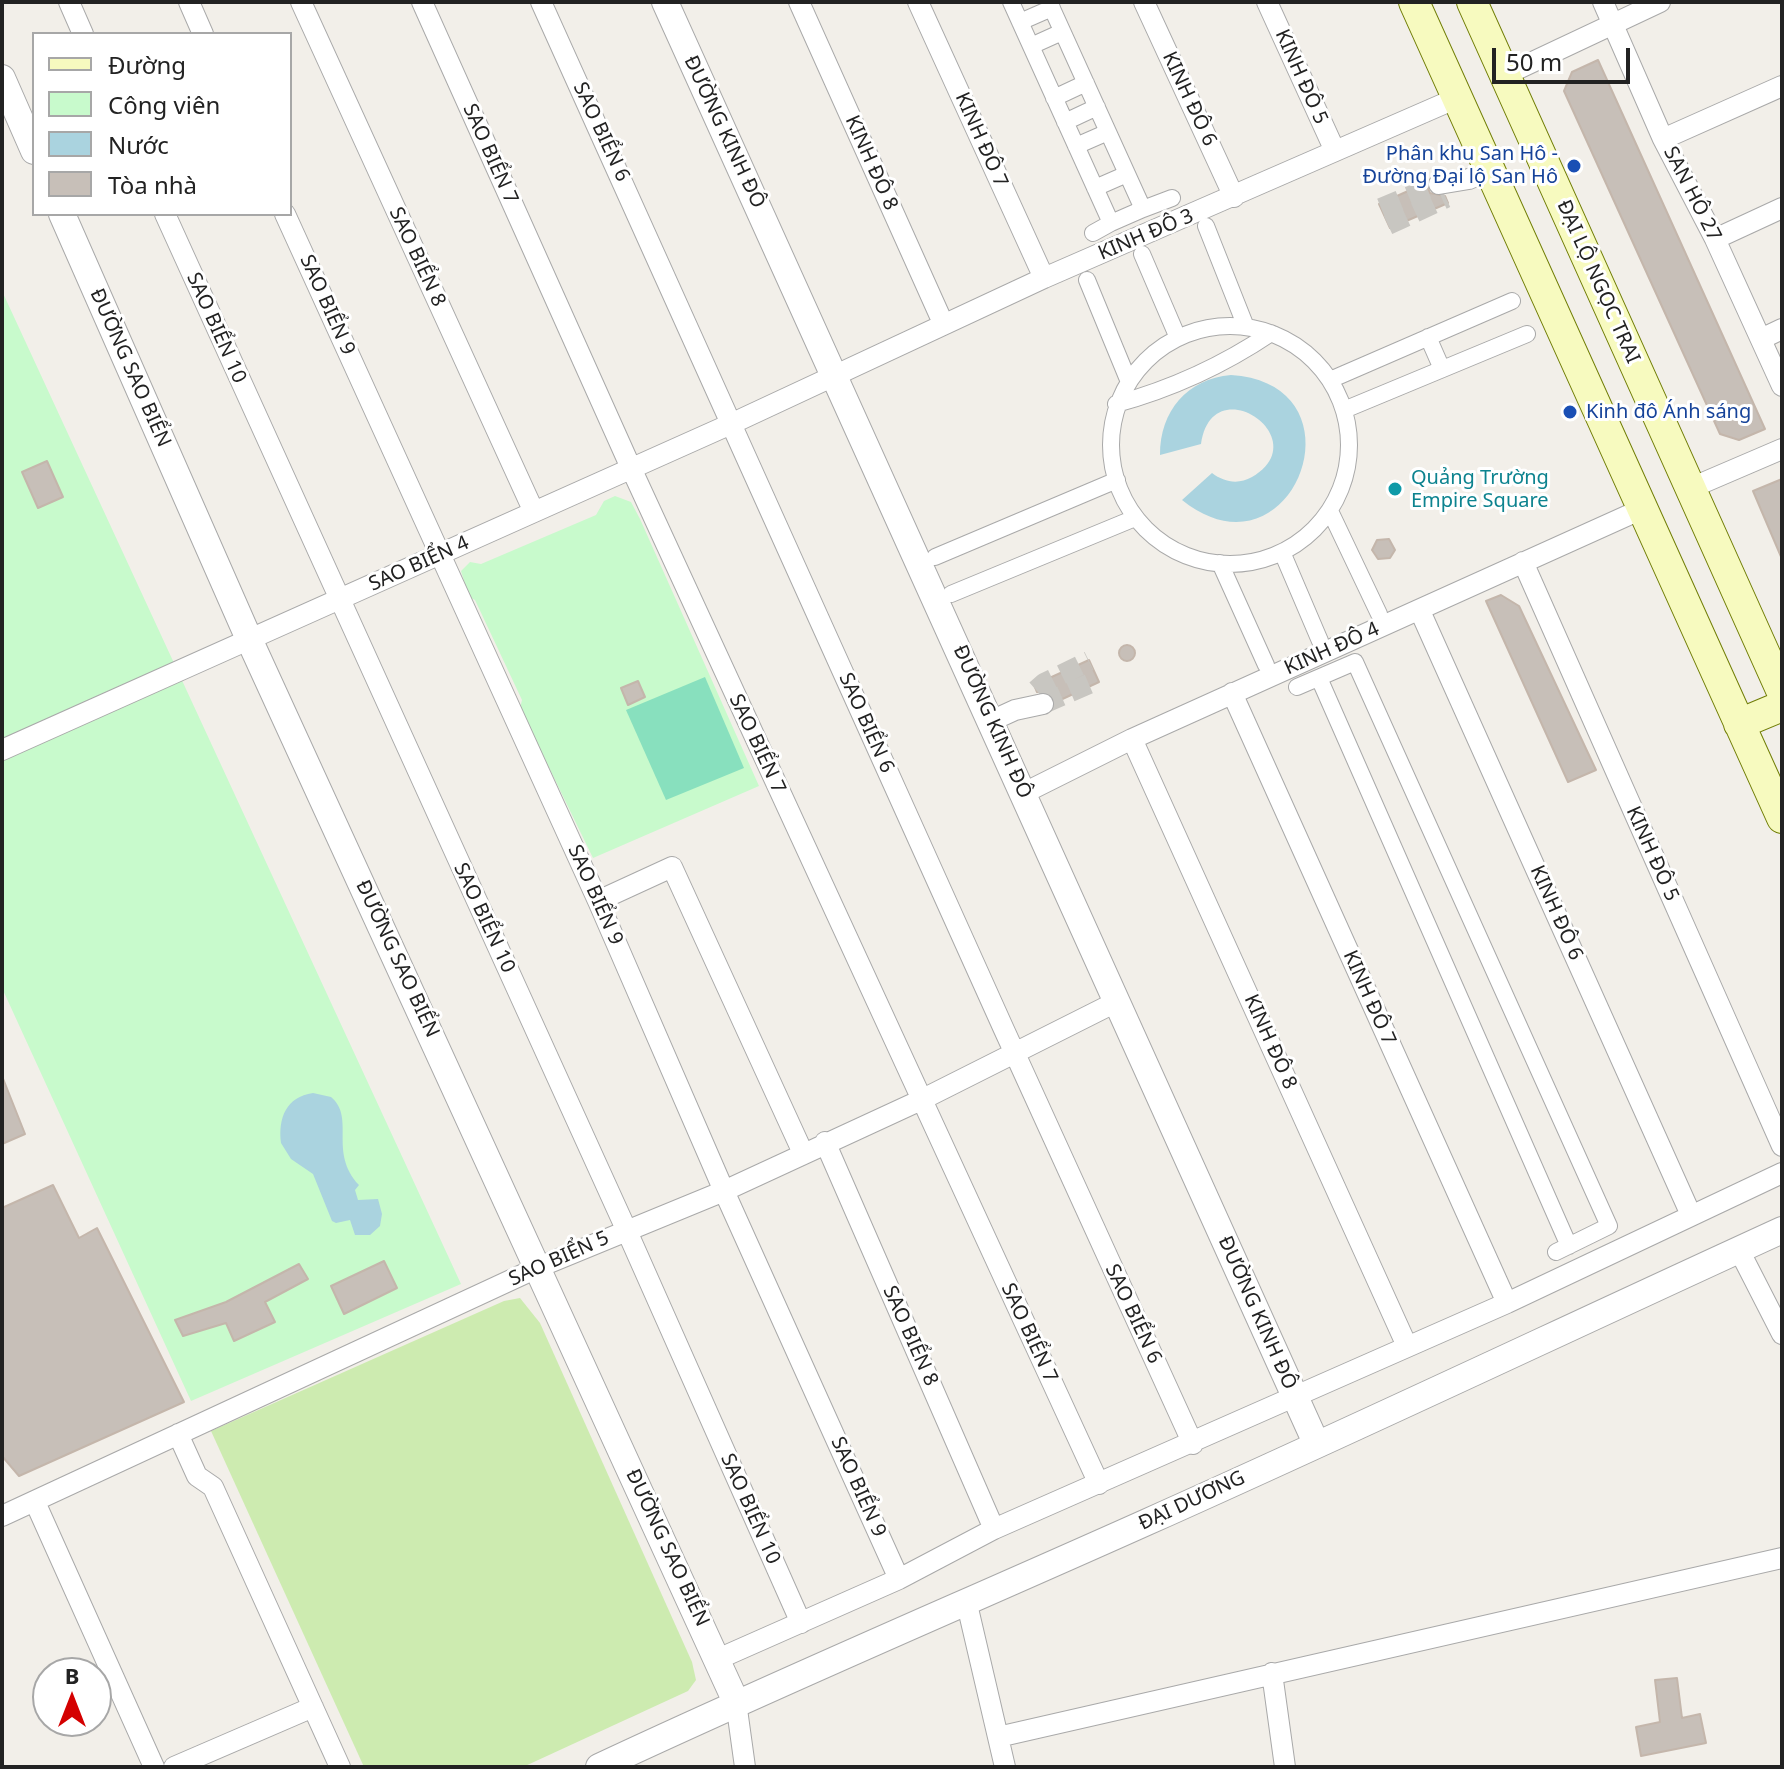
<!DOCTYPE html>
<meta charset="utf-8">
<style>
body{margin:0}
#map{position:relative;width:1784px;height:1769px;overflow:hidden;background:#f2efe9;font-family:"Noto Sans",sans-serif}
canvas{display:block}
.frame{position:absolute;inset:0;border:4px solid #222;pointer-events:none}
.legend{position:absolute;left:32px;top:32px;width:260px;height:184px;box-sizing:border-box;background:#fff;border:2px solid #a7a7a7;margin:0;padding:10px 14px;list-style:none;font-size:24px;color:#222}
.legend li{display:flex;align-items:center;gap:16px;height:40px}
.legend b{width:40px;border:2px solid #a7a7a7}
.north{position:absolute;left:32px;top:1657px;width:80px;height:80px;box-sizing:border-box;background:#fff;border:2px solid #a7a7a7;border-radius:50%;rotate:0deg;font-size:22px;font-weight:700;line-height:32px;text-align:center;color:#222}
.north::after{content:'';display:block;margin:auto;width:28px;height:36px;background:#d40000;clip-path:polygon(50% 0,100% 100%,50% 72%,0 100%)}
.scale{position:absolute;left:1492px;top:48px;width:138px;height:36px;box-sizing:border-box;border:4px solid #222;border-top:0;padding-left:10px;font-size:24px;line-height:28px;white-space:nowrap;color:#222;-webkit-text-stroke:6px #fff;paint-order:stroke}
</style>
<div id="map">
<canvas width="1784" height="1769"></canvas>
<div class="frame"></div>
<ul class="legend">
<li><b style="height:10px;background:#f7fabf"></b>Đường</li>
<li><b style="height:22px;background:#c8facc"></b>Công viên</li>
<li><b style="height:22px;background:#aad3df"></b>Nước</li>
<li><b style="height:22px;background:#c7bfb8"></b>Tòa nhà</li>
</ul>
<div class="north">B</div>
<div class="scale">50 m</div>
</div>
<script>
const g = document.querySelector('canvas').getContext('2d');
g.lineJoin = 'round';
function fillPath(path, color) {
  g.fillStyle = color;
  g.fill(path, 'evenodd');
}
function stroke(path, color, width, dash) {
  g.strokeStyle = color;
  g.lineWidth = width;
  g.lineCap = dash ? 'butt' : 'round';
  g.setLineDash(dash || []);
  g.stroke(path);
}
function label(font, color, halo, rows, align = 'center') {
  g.font = font + ' "Noto Sans",sans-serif';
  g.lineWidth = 6;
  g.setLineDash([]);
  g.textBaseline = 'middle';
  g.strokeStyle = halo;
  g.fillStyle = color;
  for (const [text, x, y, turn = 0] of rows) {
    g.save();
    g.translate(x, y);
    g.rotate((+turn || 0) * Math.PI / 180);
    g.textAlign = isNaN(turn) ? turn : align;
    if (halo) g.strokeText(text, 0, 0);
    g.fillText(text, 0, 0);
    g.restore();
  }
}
const grass = new Path2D(`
 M 520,1298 L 540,1323 L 692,1662 L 696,1680 L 688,1691 L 523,1767 L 364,1767 L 211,1431 L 504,1301 Z`);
const park = new Path2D(`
 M 2,291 L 461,1284 L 191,1401 L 2,988 Z
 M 615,496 L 631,502 L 640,519 L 759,786 L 593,858 L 520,708 L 522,700 L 475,600 L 469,597 L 461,571 L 470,562 L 481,564 L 596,515 L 604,501 Z`);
const pitch = new Path2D(`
 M 705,677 L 744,768 L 666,800 L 626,710 Z`);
const water = new Path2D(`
 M 1231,375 C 1370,384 1292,588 1182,500 L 1212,473 C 1224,482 1238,485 1252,477 C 1318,439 1212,366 1201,444 L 1160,455 C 1160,411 1187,379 1231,375 Z
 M 313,1093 L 331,1097 C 356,1118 328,1152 359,1185 L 355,1190 L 358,1200 L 378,1199 L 382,1214 L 380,1226 L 370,1235 L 355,1235 L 350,1220 L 336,1223 L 332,1221 L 313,1174 L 291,1159 L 281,1143 C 278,1118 286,1097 313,1093 Z`);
const building = new Path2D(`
 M 1598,60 L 1765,429 L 1739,440 L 1720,434 L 1564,91 L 1572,72 Z
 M 1426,183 L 1430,193 L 1445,196 L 1448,203 L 1390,228 L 1379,204 Z
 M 47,461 L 63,497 L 38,508 L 22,472 Z
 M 1782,479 L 1782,559 L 1753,491 Z
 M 1389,539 L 1395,550 L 1390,558 L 1378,559 L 1372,550 L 1377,540 Z
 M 1501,595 L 1519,606 L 1596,770 L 1568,782 L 1486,601 Z
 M1119 653a8 8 0 1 1 16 0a8 8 0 1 1-16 0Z
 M 1089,660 L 1099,682 L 1056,702 L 1048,692 L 1037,692 L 1034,685 Z
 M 638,681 L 645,697 L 628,705 L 621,688 Z
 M 2,1076 L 25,1134 L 2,1144 Z
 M 53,1185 L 79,1238 L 97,1228 L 184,1402 L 19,1476 L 2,1456 L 2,1208 Z
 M 384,1261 L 397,1288 L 344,1314 L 331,1286 Z
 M 299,1264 L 308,1279 L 265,1302 L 275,1322 L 234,1341 L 226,1323 L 183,1336 L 175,1320 L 226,1302 Z
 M 1677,1678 L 1682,1718 L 1700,1714 L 1706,1743 L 1641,1756 L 1636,1727 L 1660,1722 L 1655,1680 Z`);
const minorTunnel = new Path2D(`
 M 1381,208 L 1439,184
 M 1388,225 L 1446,198
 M 1036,690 L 1044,683 L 1089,661
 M 1043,704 L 1098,680`);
const pedestrian = new Path2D(`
 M 1011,2 L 1111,223 L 1143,209 L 1049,2
 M 1020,22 L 1052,8
 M 1031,46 L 1062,32
 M 1054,98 L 1086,83
 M 1065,122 L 1097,107
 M 1076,146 L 1108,132
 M 1095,188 L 1127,174
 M 1143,209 L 1172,198
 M 1206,226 L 1246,327
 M 1093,233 L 1111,223
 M 1142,254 L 1178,338
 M 1087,280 L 1129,382
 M1111 445a119 119 0 1 1 238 0a119 119 0 1 1-238 0Z
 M 1428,337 L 1442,369
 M 1330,380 L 1512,301
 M 1116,404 C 1171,389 1225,364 1271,333
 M 1344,410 L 1527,334
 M 1330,511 L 1379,614
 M 1282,552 L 1320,641
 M 935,557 L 1117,480
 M 1220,563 L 1266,665
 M 951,594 L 1135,518
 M 1319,678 L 1569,1246
 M 1297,687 L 1355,662 L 1609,1226 L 1556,1252`);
const minor = new Path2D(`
 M 69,2 L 83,34
 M 189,2 L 203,34
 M 301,2 L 534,512
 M 422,2 L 631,468 L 1099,1484
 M 541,2 C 760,482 972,965 1193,1444
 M 799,2 L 943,323
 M 918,2 L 1044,278
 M 1144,2 L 1234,197
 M 1267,2 L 1335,151
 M 1603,2 L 1663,139 L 1715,239 L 1782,386
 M 1505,75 L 1660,2
 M 1663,139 L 1782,86
 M 1439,184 L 1469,179 L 1490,170
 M 165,214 L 626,1229 L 801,1623
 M 285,214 L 598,901 L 724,1191 L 899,1579
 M 1715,239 L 1782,208
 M 1761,339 L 1782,329
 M 1691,488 L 1782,449
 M 1523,562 L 1782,1146
 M 1420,611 L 1691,1215
 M 1232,693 L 1507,1303
 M 991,721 L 1015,710 L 1043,704
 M 1132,739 L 1407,1346
 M 2,750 L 733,423 L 1044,278 L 1457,98
 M 1024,793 L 1132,739 L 1642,509
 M 598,901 L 672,867 L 803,1153
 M 825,1142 L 994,1529
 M 1739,1250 L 1782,1334
 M 178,1434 L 197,1476 L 213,1487 L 340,1767
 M 35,1502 L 154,1767
 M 2,1516 L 539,1267 L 724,1191 L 921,1100 L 1116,1002
 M 966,1600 L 1005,1767
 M 718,1659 L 899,1579 L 994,1529 L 1507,1303 L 1782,1173
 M 1272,1673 L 1285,1767
 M 736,1702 L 745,1767
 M 998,1737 L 1782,1558
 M 174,1767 L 313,1707`);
const tertiary = new Path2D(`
 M 665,2 L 1316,1443
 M 2,78 L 34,151
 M 62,214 L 249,639 L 736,1702
 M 599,1767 C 780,1682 964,1604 1147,1522 C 1360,1427 1570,1327 1782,1230`);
const secondary = new Path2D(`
 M 1414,2 L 1782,818
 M 1472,2 L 1782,692
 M 1739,724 L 1782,706`);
const markers = [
 [1574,166,8,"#1a4fb4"],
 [1570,412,8,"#1a4fb4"],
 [1395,489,8,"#0f9aa8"]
];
const streetNames = [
 ["KINH ĐÔ 5",1301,77,66],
 ["KINH ĐÔ 6",1189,99,65],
 ["SAO BIỂN 6",601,132,65],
 ["ĐƯỜNG KINH ĐÔ",724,132,65],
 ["KINH ĐÔ 7",981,140,66],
 ["SAO BIỂN 7",490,154,66],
 ["KINH ĐÔ 8",871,163,66],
 ["SAN HÔ 27",1692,194,63],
 ["KINH ĐÔ 3",1146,235,-23],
 ["SAO BIỂN 8",417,257,65],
 ["ĐẠI LỘ NGỌC TRAI",1598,282,66],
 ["SAO BIỂN 9",327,305,66],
 ["SAO BIỂN 10",216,328,66],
 ["ĐƯỜNG SAO BIỂN",130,368,66],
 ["SAO BIỂN 4",419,564,-24],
 ["KINH ĐÔ 4",1332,649,-24],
 ["ĐƯỜNG KINH ĐÔ",992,722,66],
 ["SAO BIỂN 6",866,723,66],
 ["SAO BIỂN 7",757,744,65],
 ["KINH ĐÔ 5",1652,854,66],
 ["SAO BIỂN 9",595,895,66],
 ["KINH ĐÔ 6",1556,913,66],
 ["SAO BIỂN 10",484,918,65],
 ["ĐƯỜNG SAO BIỂN",397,959,65],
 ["KINH ĐÔ 7",1369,998,66],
 ["KINH ĐÔ 8",1270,1042,66],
 ["SAO BIỂN 5",559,1259,-24],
 ["ĐƯỜNG KINH ĐÔ",1257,1313,66],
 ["SAO BIỂN 6",1133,1314,65],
 ["SAO BIỂN 7",1029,1333,65],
 ["SAO BIỂN 8",910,1336,66],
 ["SAO BIỂN 9",858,1487,66],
 ["ĐẠI DƯƠNG",1192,1501,-25],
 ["SAO BIỂN 10",750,1509,66],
 ["ĐƯỜNG SAO BIỂN",667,1548,65]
];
const transitNames = [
 ["Phân khu San Hô -",1558,154],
 ["Đường Đại lộ San Hô",1558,177],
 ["Kinh đô Ánh sáng",1586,412,"left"]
];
const cultureNames = [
 ["Quảng Trường",1411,478],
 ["Empire Square",1411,501]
];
fillPath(grass, '#cdebb0');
fillPath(park, '#c8facc');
fillPath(pitch, '#88e0be');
fillPath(water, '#aad3df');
fillPath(building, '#c7bfb8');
stroke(building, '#c4b6ab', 2);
stroke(minorTunnel, '#c8c6c1', 20, [20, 10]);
stroke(pedestrian, '#a9a9a9', 18);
stroke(minor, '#a9a9a9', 22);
stroke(tertiary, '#a9a9a9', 28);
stroke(secondary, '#707d05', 32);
stroke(pedestrian, '#fff', 16);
stroke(minor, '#fff', 20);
stroke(tertiary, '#fff', 26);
stroke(secondary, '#f7fabf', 30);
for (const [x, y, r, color] of markers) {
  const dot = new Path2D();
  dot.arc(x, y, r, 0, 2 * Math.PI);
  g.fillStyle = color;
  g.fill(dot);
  stroke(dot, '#fff', 3);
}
label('20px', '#222', '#fff', streetNames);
label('20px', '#164399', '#fff', transitNames, 'right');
label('20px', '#0d838f', '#fff', cultureNames, 'left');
</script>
